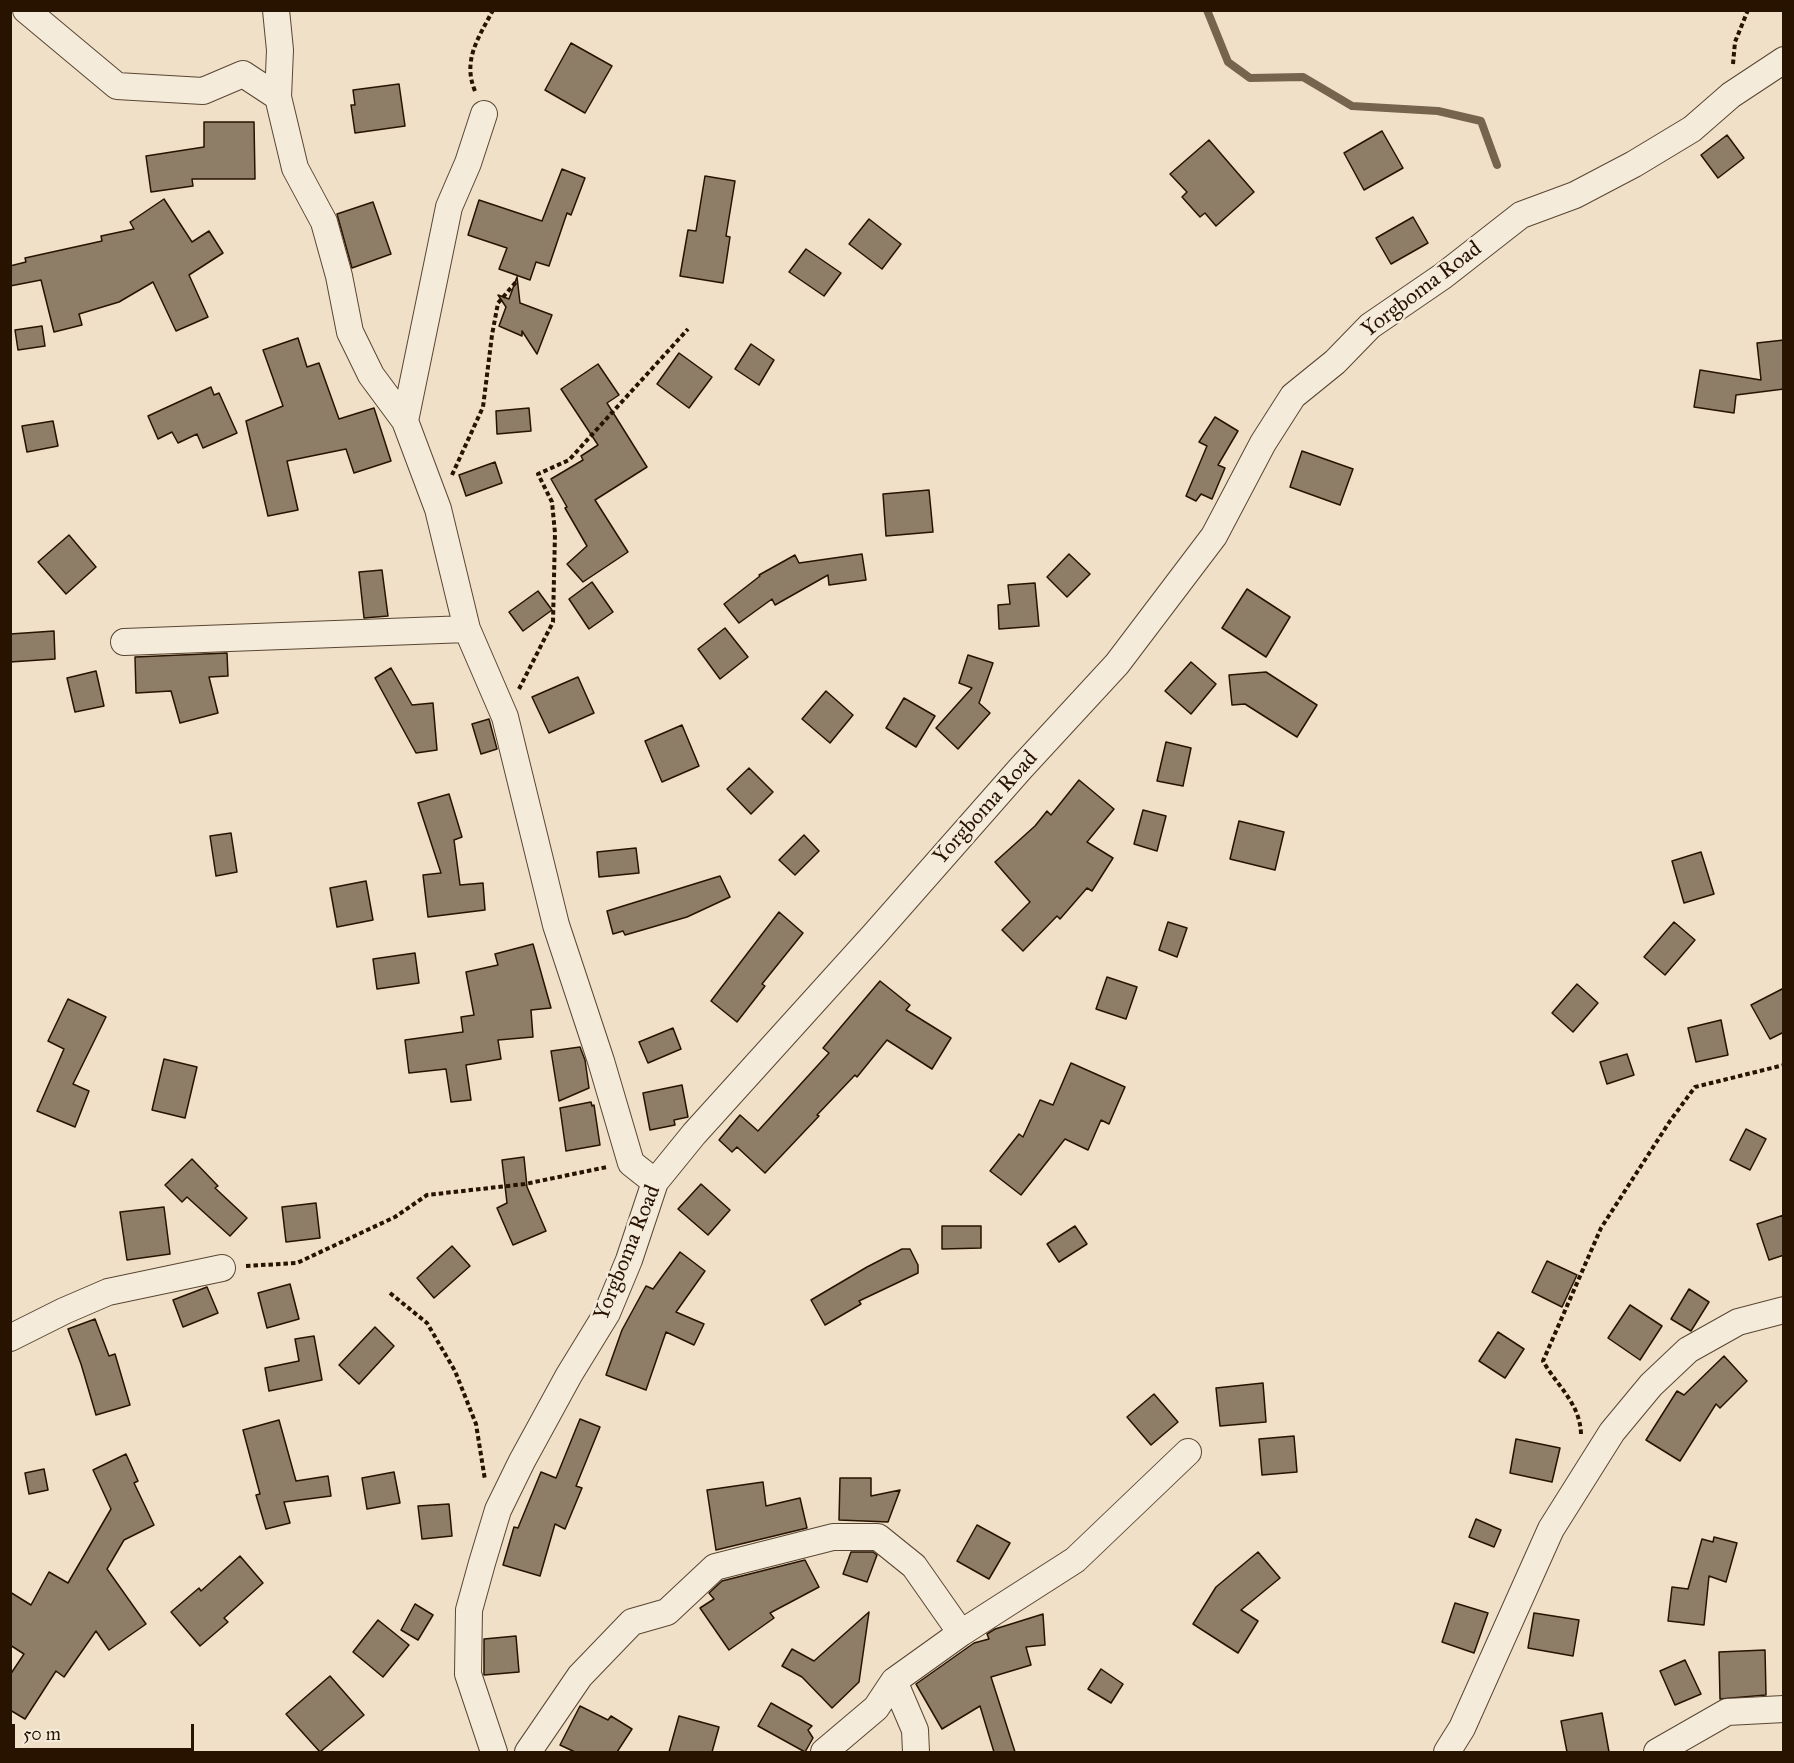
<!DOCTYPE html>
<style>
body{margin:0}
#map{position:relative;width:1794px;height:1763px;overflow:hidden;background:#efe0c7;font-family:"IM FELL Great Primer",serif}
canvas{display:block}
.frame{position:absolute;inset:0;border:12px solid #271300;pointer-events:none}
.scale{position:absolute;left:12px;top:1724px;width:182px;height:27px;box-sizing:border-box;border:3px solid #271300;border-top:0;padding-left:8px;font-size:18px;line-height:21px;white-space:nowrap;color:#271300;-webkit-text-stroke:4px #f5ebdb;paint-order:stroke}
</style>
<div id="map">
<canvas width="1794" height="1763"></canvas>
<div class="frame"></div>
<div class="scale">50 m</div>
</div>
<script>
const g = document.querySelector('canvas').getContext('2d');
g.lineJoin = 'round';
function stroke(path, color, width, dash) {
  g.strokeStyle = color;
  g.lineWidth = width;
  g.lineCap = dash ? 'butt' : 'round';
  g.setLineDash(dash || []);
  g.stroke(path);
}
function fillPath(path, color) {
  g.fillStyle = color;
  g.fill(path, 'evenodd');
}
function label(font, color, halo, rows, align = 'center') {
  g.font = font + ' "IM FELL Great Primer",serif';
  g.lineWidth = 5;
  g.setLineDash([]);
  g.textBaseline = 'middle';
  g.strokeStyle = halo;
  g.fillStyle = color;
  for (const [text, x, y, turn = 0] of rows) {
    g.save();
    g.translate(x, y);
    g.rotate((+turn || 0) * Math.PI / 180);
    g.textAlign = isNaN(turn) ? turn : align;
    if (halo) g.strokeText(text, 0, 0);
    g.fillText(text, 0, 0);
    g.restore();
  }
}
const stream = new Path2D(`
 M 1207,10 L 1228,62 L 1250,78 L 1303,77 L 1352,106 L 1438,111 L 1481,121 L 1497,165`);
const building = new Path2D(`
 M 571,43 L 612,66 L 585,113 L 545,90 Z
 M 399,84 L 405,126 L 355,133 L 351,105 L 355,105 L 353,90 Z
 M 204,122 L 254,122 L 255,179 L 192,179 L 193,186 L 151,192 L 146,156 L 204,147 Z
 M 1382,131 L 1403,168 L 1364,190 L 1344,153 Z
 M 1727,135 L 1744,158 L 1718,178 L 1701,155 Z
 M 1209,140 L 1254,192 L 1216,226 L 1205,213 L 1200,217 L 1182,197 L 1187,192 L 1170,174 Z
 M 562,169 L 585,178 L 571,215 L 567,213 L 549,266 L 536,262 L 530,280 L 499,269 L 507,248 L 468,235 L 479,200 L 542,221 Z
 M 705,176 L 735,181 L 726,236 L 730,237 L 723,283 L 680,276 L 688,230 L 696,231 Z
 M 164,199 L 192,242 L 209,231 L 223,253 L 189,275 L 208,317 L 176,331 L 153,282 L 119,302 L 79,314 L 82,325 L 54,332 L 41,280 L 10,286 L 10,266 L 26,262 L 25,258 L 102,241 L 101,236 L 134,229 L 130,222 Z
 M 373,202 L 391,254 L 352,268 L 337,214 Z
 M 1413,217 L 1428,243 L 1391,264 L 1376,238 Z
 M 869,219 L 901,244 L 882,269 L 849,244 Z
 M 806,249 L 841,273 L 824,296 L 789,272 Z
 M 517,277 L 520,303 L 552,315 L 537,354 L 522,331 L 522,336 L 499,326 L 506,307 L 498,295 L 509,299 Z
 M 42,326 L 45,346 L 18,350 L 15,330 Z
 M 298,338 L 307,367 L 319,363 L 339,419 L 374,408 L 391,461 L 354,473 L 346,449 L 287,461 L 298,510 L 268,516 L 246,421 L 283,406 L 263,350 Z
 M 1784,340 L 1784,389 L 1736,395 L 1734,413 L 1694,407 L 1700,370 L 1761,380 L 1757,343 Z
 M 751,344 L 774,360 L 759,385 L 735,369 Z
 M 679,353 L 712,377 L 689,408 L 657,384 Z
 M 598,364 L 619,395 L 607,403 L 647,467 L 595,500 L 628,552 L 583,582 L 567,564 L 587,546 L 565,508 L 567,507 L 551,479 L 583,460 L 581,456 L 598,445 L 561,389 Z
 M 211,387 L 214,395 L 219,393 L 237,433 L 203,448 L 197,434 L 178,443 L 172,432 L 158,439 L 148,416 Z
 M 529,408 L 531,431 L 497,434 L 496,411 Z
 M 1215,417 L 1238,431 L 1218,465 L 1225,468 L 1212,499 L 1201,494 L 1196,501 L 1186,496 L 1207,446 L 1199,442 Z
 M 53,421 L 58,446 L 27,452 L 22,426 Z
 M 1302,451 L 1353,469 L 1340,505 L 1290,487 Z
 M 495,462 L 502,483 L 466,496 L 459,475 Z
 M 929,490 L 933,532 L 886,536 L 883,494 Z
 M 69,535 L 96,567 L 66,594 L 38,562 Z
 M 862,554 L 866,580 L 829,585 L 828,575 L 775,605 L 772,599 L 739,623 L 724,604 L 760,576 L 759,575 L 795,555 L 799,563 Z
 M 1069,554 L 1090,574 L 1067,597 L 1047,577 Z
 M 382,570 L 388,616 L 364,618 L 359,572 Z
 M 592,582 L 613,612 L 589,629 L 569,599 Z
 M 1035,583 L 1039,626 L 999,629 L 998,605 L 1010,604 L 1008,585 Z
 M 1247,589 L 1290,617 L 1266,657 L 1222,628 Z
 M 538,591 L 552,610 L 523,631 L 509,612 Z
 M 725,628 L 748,657 L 720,679 L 698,649 Z
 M 54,631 L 55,659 L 10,662 L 10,634 Z
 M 227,653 L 228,676 L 209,677 L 218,713 L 180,723 L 171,691 L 136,693 L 135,657 Z
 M 968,655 L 993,663 L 979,703 L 990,713 L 958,749 L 936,728 L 972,688 L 959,683 Z
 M 1191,662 L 1216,684 L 1191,714 L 1165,691 Z
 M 391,668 L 412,705 L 433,703 L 437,750 L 416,753 L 375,678 Z
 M 96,671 L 104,706 L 75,712 L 67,678 Z
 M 1266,672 L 1317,705 L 1297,737 L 1245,704 L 1232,705 L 1229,675 Z
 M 578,677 L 594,713 L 549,733 L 532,697 Z
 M 826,691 L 853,715 L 830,743 L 802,719 Z
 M 904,698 L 935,716 L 916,747 L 886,728 Z
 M 489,719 L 497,749 L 481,754 L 472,724 Z
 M 682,725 L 699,766 L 662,782 L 645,741 Z
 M 1166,742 L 1191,748 L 1183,786 L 1157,781 Z
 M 749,768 L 773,792 L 751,814 L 727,789 Z
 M 1079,780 L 1114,809 L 1087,842 L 1113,858 L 1092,891 L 1087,888 L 1060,919 L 1057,916 L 1023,951 L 1002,930 L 1030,902 L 995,862 L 1035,826 L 1047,811 L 1051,815 Z
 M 449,794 L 462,837 L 454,840 L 460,885 L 483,883 L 485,910 L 428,917 L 423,875 L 441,873 L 418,803 Z
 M 1143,810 L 1166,816 L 1157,851 L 1134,844 Z
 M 1239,821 L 1284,832 L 1275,870 L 1230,859 Z
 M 231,833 L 237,872 L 216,876 L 210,836 Z
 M 804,835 L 819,851 L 795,875 L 779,860 Z
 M 636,848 L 639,873 L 599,877 L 597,852 Z
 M 1701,852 L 1714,894 L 1684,903 L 1672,861 Z
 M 720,876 L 730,897 L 687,917 L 625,935 L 623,931 L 613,934 L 607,911 Z
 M 366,881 L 373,920 L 337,927 L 330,888 Z
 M 779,912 L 803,933 L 762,984 L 765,986 L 737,1022 L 711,1001 Z
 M 1168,922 L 1187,928 L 1177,957 L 1159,950 Z
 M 1674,922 L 1695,940 L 1665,975 L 1644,957 Z
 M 533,944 L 551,1008 L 531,1010 L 533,1037 L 498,1040 L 501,1059 L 466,1065 L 471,1100 L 451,1102 L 446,1069 L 409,1073 L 405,1040 L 463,1032 L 461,1017 L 474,1015 L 466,972 L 498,965 L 495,954 Z
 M 415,953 L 419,983 L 377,989 L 373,959 Z
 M 1107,977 L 1137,987 L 1126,1019 L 1096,1009 Z
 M 880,981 L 910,1005 L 906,1010 L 951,1038 L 932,1069 L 887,1040 L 857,1077 L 855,1075 L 817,1115 L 819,1116 L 765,1173 L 737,1147 L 732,1152 L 719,1140 L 740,1115 L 758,1131 L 829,1053 L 823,1048 Z
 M 1577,984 L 1598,1003 L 1573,1032 L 1552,1013 Z
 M 1784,988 L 1784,1032 L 1770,1039 L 1751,1005 Z
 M 68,999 L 106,1017 L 73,1084 L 89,1091 L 75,1127 L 37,1111 L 64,1049 L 48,1041 Z
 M 1721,1020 L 1728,1055 L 1696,1062 L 1688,1028 Z
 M 673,1028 L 681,1049 L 648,1063 L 639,1042 Z
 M 580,1047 L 585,1060 L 589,1088 L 559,1101 L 551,1051 Z
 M 1627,1054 L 1634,1075 L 1607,1084 L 1600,1062 Z
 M 164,1059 L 197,1067 L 185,1118 L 152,1110 Z
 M 1071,1063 L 1125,1087 L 1109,1124 L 1101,1120 L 1088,1150 L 1065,1139 L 1021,1195 L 990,1171 L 1019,1134 L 1023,1137 L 1040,1100 L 1053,1105 Z
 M 682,1085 L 688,1117 L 674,1120 L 675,1125 L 650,1130 L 643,1093 Z
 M 591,1102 L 592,1106 L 594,1105 L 600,1145 L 566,1151 L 560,1108 Z
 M 1746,1129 L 1766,1139 L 1750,1170 L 1730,1160 Z
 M 524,1157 L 527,1187 L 546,1231 L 513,1245 L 497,1208 L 507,1203 L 502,1160 Z
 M 192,1159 L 218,1186 L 215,1188 L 247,1218 L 230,1236 L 187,1197 L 182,1202 L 165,1185 Z
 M 701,1184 L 730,1210 L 708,1235 L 678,1209 Z
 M 316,1203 L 320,1238 L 286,1242 L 282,1207 Z
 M 164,1207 L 170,1254 L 127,1260 L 120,1212 Z
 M 1784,1215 L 1784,1255 L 1769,1260 L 1757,1224 Z
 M 942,1226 L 981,1226 L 981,1248 L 942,1249 Z
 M 1075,1226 L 1087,1244 L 1059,1262 L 1047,1244 Z
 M 452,1246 L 470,1266 L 434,1298 L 417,1278 Z
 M 902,1249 L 910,1249 L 918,1265 L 918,1273 L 859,1301 L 861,1304 L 825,1325 L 811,1300 L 867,1267 Z
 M 680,1252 L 705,1271 L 676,1312 L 704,1324 L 694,1345 L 666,1332 L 646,1390 L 606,1375 L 622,1330 L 646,1286 L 653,1289 Z
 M 1547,1261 L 1577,1275 L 1562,1307 L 1532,1292 Z
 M 290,1284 L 299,1319 L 267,1328 L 258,1293 Z
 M 207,1287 L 218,1313 L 183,1327 L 173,1300 Z
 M 1689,1289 L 1709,1302 L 1691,1331 L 1671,1319 Z
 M 1630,1305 L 1662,1326 L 1640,1360 L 1608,1338 Z
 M 95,1319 L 109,1356 L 115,1354 L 130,1405 L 96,1415 L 81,1364 L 68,1329 Z
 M 375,1327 L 394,1346 L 359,1384 L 339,1365 Z
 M 1498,1332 L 1524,1349 L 1505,1378 L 1479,1361 Z
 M 314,1336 L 322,1380 L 269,1391 L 265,1368 L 299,1361 L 295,1339 Z
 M 1724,1356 L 1747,1381 L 1720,1408 L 1716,1404 L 1680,1461 L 1646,1440 L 1677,1391 L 1684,1395 Z
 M 1263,1383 L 1266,1422 L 1220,1426 L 1216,1388 Z
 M 1154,1394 L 1178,1422 L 1151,1445 L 1127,1417 Z
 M 580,1419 L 600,1427 L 576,1486 L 582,1488 L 565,1529 L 555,1524 L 540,1576 L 503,1565 L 514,1527 L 518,1528 L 541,1472 L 556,1478 Z
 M 279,1420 L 296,1481 L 328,1476 L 331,1496 L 284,1502 L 290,1523 L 266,1529 L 256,1495 L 260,1494 L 243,1430 Z
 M 1294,1436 L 1297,1472 L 1262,1475 L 1259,1439 Z
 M 1516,1439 L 1560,1448 L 1552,1482 L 1510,1473 Z
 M 126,1454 L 138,1481 L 134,1483 L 154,1525 L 124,1540 L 107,1569 L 146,1624 L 109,1650 L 96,1631 L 64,1677 L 56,1671 L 25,1719 L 10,1710 L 10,1675 L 24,1654 L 10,1645 L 10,1592 L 31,1605 L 49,1572 L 68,1583 L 111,1509 L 93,1470 Z
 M 44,1469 L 48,1490 L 29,1494 L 25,1473 Z
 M 394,1472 L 400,1503 L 367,1509 L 362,1478 Z
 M 840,1478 L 871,1478 L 871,1496 L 900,1490 L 888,1522 L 839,1520 Z
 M 763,1482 L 766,1506 L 800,1498 L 807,1528 L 716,1550 L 707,1490 Z
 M 449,1504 L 452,1536 L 422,1539 L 418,1506 Z
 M 1476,1519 L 1501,1530 L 1494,1547 L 1469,1537 Z
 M 977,1525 L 1010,1543 L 989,1579 L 957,1561 Z
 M 1714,1537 L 1737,1543 L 1726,1582 L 1709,1576 L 1704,1625 L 1668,1621 L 1672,1587 L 1688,1589 L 1702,1539 L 1713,1542 Z
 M 851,1552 L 873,1552 L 877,1555 L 867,1582 L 843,1574 Z
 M 1258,1552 L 1280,1578 L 1241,1610 L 1258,1621 L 1238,1653 L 1193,1624 L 1216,1587 Z
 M 240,1556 L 263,1583 L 224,1618 L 228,1622 L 200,1646 L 171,1612 L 199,1588 L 201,1591 Z
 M 805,1560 L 819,1587 L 770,1613 L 774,1618 L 729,1650 L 700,1608 L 714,1599 L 709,1593 L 722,1581 Z
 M 1455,1603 L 1488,1613 L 1474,1653 L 1442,1642 Z
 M 415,1604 L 433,1615 L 418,1640 L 401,1630 Z
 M 869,1612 L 859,1682 L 832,1708 L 802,1677 L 782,1666 L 792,1649 L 814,1661 Z
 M 1534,1613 L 1579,1620 L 1573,1656 L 1528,1648 Z
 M 1043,1614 L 1045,1645 L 1026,1647 L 1031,1665 L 991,1677 L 1015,1752 L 994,1752 L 980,1706 L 942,1729 L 916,1684 L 974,1643 L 989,1639 L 987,1634 L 995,1629 Z
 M 378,1620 L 409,1645 L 383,1677 L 353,1652 Z
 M 516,1636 L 519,1672 L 484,1675 L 484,1639 Z
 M 1765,1650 L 1766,1695 L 1720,1699 L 1719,1652 Z
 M 1685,1660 L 1701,1694 L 1675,1705 L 1660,1671 Z
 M 1101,1669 L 1123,1684 L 1111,1703 L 1088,1689 Z
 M 330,1676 L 364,1715 L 320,1752 L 286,1714 Z
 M 771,1703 L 812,1726 L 808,1730 L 813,1738 L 805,1752 L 758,1726 Z
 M 580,1706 L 608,1720 L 611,1716 L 632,1729 L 617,1752 L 575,1752 L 560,1745 Z
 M 1602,1713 L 1609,1752 L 1567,1752 L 1561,1721 Z
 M 679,1716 L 719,1727 L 712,1752 L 669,1752 Z`);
const path = new Path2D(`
 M 1733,64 L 1735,42 L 1748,10
 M 475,91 C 462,60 479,37 493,10
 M 452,475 L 483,407 L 492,335 L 498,303 L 516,282
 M 519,689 L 553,622 L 555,533 L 552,502 L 538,474 L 569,460 L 688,329
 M 246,1266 L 297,1263 L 395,1217 L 427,1195 L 525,1184 L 607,1167
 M 390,1293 L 427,1323 L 455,1371 L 476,1424 L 485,1480
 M 1581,1434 C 1580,1403 1557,1386 1543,1361 L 1601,1228 L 1670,1121 L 1695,1087 L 1784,1065`);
const minor = new Path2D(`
 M 26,10 L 117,86 L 203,91 L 243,74 L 278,97
 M 276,10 L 280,50 L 278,97 L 295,168 L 324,222 L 339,276 L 350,332 L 371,375 L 405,421 L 438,509 L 467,629 L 505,717 L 556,925 L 601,1061 L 631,1163 L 655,1182
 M 405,421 L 449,207 L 468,163 L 484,114
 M 124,642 L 467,629
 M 10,1338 L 64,1311 L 108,1292 L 222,1268
 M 894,1681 L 915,1730 L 916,1752
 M 494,1752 L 468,1674 L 469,1610 L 482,1563 L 498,1510 L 522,1461 L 569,1375 L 607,1313 L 629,1260 L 655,1182 L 694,1134 L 874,935 L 1021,768 L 1117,664 L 1214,536 L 1263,443 L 1293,396 L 1335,362 L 1370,326 L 1443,276 L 1521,215 L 1575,195 L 1634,164 L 1692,129 L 1731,95 L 1784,60
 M 528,1752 L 580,1676 L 632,1622 L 667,1612 L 715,1567 L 833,1537 L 878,1537 L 914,1566 L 961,1633
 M 824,1752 L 876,1708 L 894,1681 L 961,1633 L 1075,1560 L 1188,1452
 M 1447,1752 L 1462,1728 L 1551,1529 L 1612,1432 L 1651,1385 L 1688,1350 L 1738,1322 L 1784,1310
 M 1657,1752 L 1727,1712 L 1784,1709`);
const streetNames = [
 ["Yorgboma Road",1422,290,-37],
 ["Yorgboma Road",986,808,-48],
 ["Yorgboma Road",628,1253,-68]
];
stroke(stream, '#76644f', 8);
fillPath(building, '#8f7e67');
stroke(building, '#271300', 1.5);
stroke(minor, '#594632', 28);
stroke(path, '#271300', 4, [4.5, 3]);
stroke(minor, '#f5ebdb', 26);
label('22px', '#271300', '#f5ebdb', streetNames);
</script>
